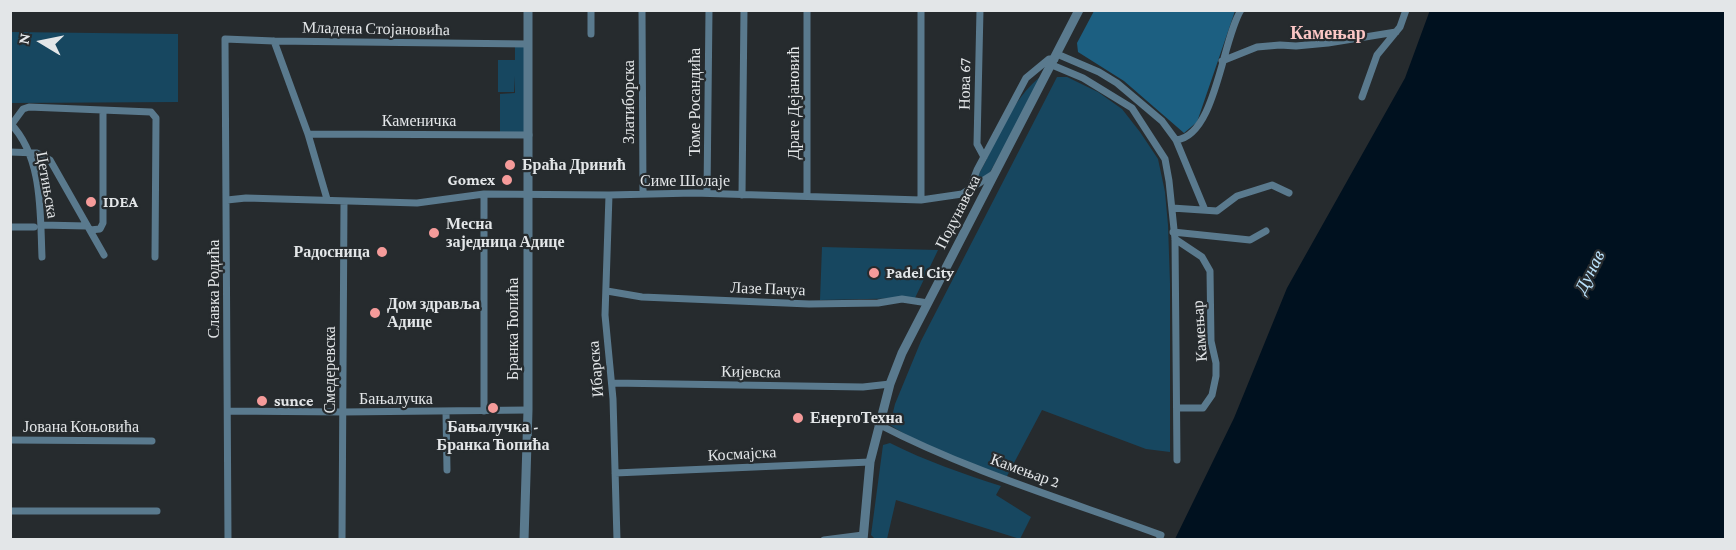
<!DOCTYPE html>
<meta charset="utf-8">
<style>
body{margin:0}
#map{position:relative;width:1736px;height:550px;overflow:hidden;background:#262b2e;font-family:"Crimson Pro",serif}
canvas{display:block}
.frame{position:absolute;inset:0;border:12px solid #e3e6e8;pointer-events:none}
.north{position:absolute;left:12px;top:12px;width:60px;height:60px;-webkit-text-stroke:4px #262b2e;paint-order:stroke;rotate:280deg;font-size:16px;font-weight:700;line-height:24px;text-align:center;color:#e3e6e8}
.north::after{content:'';display:block;margin:auto;width:21px;height:27px;background:#e3e6e8;clip-path:polygon(50% 0,100% 100%,50% 72%,0 100%)}
</style>
<div id="map">
<canvas width="1736" height="550"></canvas>
<div class="frame"></div>
<div class="north">N</div>
</div>
<script>
const g = document.querySelector('canvas').getContext('2d');
g.lineJoin = 'round';
function fillPath(path, color) {
  g.fillStyle = color;
  g.fill(path, 'evenodd');
}
function stroke(path, color, width, dash) {
  g.strokeStyle = color;
  g.lineWidth = width;
  g.lineCap = dash ? 'butt' : 'round';
  g.setLineDash(dash || []);
  g.stroke(path);
}
function label(font, color, halo, rows, align = 'center') {
  g.font = font + ' "Crimson Pro",serif';
  g.lineWidth = 4.5;
  g.setLineDash([]);
  g.textBaseline = 'middle';
  g.strokeStyle = halo;
  g.fillStyle = color;
  for (const [text, x, y, turn = 0] of rows) {
    g.save();
    g.translate(x, y);
    g.rotate((+turn || 0) * Math.PI / 180);
    g.textAlign = isNaN(turn) ? turn : align;
    if (halo) g.strokeText(text, 0, 0);
    g.fillText(text, 0, 0);
    g.restore();
  }
}
const green = new Path2D(`
 M 11,32 L 178,34 L 178,102 L 11,103 Z
 M 515,46 L 525,46 L 526,132 L 500,132 L 500,94 L 515,93 L 515,76 L 514,92 L 498,92 L 498,60 L 515,60 Z
 M 1045,73 L 989,174 L 974,183 C 996,146 1008,100 1045,73 Z
 M 1057,77 L 1067,77 L 1098,92 L 1122,109 L 1140,132 L 1158,159 L 1165,192 L 1168,225 L 1170,283 L 1170,452 L 1146,449 L 1042,410 L 1006,478 L 916,441 L 890,425 L 895,404 L 921,341 Z
 M 822,247 L 938,250 L 915,298 L 820,300 Z
 M 890,443 C 926,461 963,474 1001,486 L 996,495 L 1031,517 L 1020,539 L 896,500 L 887,539 L 875,539 L 871,535 L 883,445 Z`);
const forest = new Path2D(`
 M 1094,11 L 1235,11 L 1197,122 L 1184,133 L 1124,81 L 1078,52 L 1077,43 Z`);
const water = new Path2D(`
 M 1430,10 L 1725,11 L 1725,539 L 1175,539 L 1234,418 L 1287,288 L 1405,78 Z`);
const minor = new Path2D(`
 M 591,10 L 591,34
 M 642,10 L 643,194
 M 921,10 L 921,200
 M 980,10 L 977,144 L 984,157
 M 274,41 L 308,134 L 327,199
 M 1057,54 L 1099,72 L 1117,83 L 1162,121 L 1176,140 L 1205,210
 M 1222,61 L 1257,47 L 1280,45 L 1296,46 L 1328,43 L 1396,32
 M 1052,65 L 1083,78 L 1132,108 L 1165,159 L 1169,181 L 1175,239 L 1177,460
 M 1362,97 L 1377,55 L 1400,27 L 1406,10
 M 10,123 C 43,157 40,212 42,257
 M 12,124 L 23,109 L 29,107 L 151,112 L 156,118 L 155,257
 M 308,134 L 529,135
 M 1176,140 C 1216,136 1222,40 1241,10
 M 10,152 L 37,153 L 50,160 L 104,255
 M 970,188 L 977,170 L 1026,78 L 1049,59 L 1055,59
 M 707,193 L 709,10
 M 484,194 L 484,411
 M 609,195 L 605,315 L 613,399 L 617,540
 M 742,195 L 744,10
 M 807,196 L 807,10
 M 227,200 L 246,198 L 417,203 L 484,194 L 609,195 L 694,193 L 921,200 L 962,194 L 995,173
 M 1172,208 L 1217,211 L 1237,196 L 1272,185 L 1289,193
 M 41,225 L 87,226
 M 10,227 L 34,227
 M 90,230 L 100,229 L 103,223 L 103,111
 M 1173,232 L 1250,240 L 1266,231
 M 1175,239 L 1202,257 L 1210,271 L 1211,341 L 1216,363 L 1216,376 L 1212,395 L 1203,408 L 1177,408
 M 607,291 L 642,297 L 809,304 L 878,303 L 902,299 L 928,303
 M 612,383 L 863,387 L 890,384
 M 228,411 L 343,412 L 528,410
 M 446,412 L 447,470
 M 878,424 C 968,471 1066,500 1161,535 L 1159,540
 M 10,440 L 152,441
 M 615,473 L 870,462
 M 10,511 L 157,511
 M 228,540 L 225,39 L 274,41 L 528,44
 M 342,540 L 344,201
 M 824,540 L 863,535`);
const tertiary = new Path2D(`
 M 524,540 L 528,410 L 528,10
 M 863,540 L 870,462 L 890,384 L 902,353 L 1079,10`);
const markers = [
 [510,165,6,"#f59b9a"],
 [507,180,6,"#f59b9a"],
 [91,202,6,"#f59b9a"],
 [434,233,6,"#f59b9a"],
 [382,252,6,"#f59b9a"],
 [874,273,6,"#f59b9a"],
 [375,313,6,"#f59b9a"],
 [262,401,6,"#f59b9a"],
 [493,408,6,"#f59b9a"],
 [798,418,6,"#f59b9a"]
];
const streetNames = [
 ["Младена Стојановића",376,29,1],
 ["Нова 67",965,84,-89],
 ["Златиборска",629,102,-90],
 ["Томе Росандића",695,102,-90],
 ["Драге Дејановић",794,103,-90],
 ["Каменичка",419,121],
 ["Симе Шолаје",685,181],
 ["Цетињска",47,185,80],
 ["Подунавска",958,212,-63],
 ["Славка Родића",214,289,-90],
 ["Лазе Пачуа",768,289,2],
 ["Бранка Ћопића",513,329,-90],
 ["Камењар",1200,331,-94],
 ["Ибарска",596,369,-95],
 ["Смедеревска",330,370,-90],
 ["Кијевска",751,372,1],
 ["Бањалучка",396,399],
 ["Јована Коњовића",81,427],
 ["Космајска",742,454,-3],
 ["Камењар 2",1025,471,20]
];
const poiNames = [
 ["Браћа Дринић",522,165],
 ["Gomex",495,180,"right"],
 ["IDEA",103,202],
 ["Месна",446,224],
 ["заједница Адице",446,242],
 ["Радосница",370,252,"right"],
 ["Padel City",886,273],
 ["Дом здравља",387,304],
 ["Адице",387,322],
 ["sunce",274,401],
 ["ЕнергоТехна",810,418],
 ["Бањалучка -",493,427,"center"],
 ["Бранка Ћопића",493,445,"center"]
];
const neighbourhoodNames = [
 ["Камењар",1328,33]
];
const waterNames = [
 ["Дунав",1590,272,-63]
];
fillPath(green, '#174760');
fillPath(forest, '#1c5f81');
fillPath(water, '#00111f');
stroke(minor, '#5a7a8e', 7);
stroke(tertiary, '#5a7a8e', 9);
for (const [x, y, r, color] of markers) {
  const dot = new Path2D();
  dot.arc(x, y, r, 0, 2 * Math.PI);
  g.fillStyle = color;
  g.fill(dot);
  stroke(dot, '#262b2e', 2);
}
label('16px', '#e3e6e8', '#262b2e', streetNames);
label('bold 16px', '#e3e6e8', '#262b2e', poiNames, 'left');
label('bold 18px', '#fbc6c5', '#262b2e', neighbourhoodNames);
label('italic 18px', '#bce4fd', '#262b2e', waterNames);
</script>
